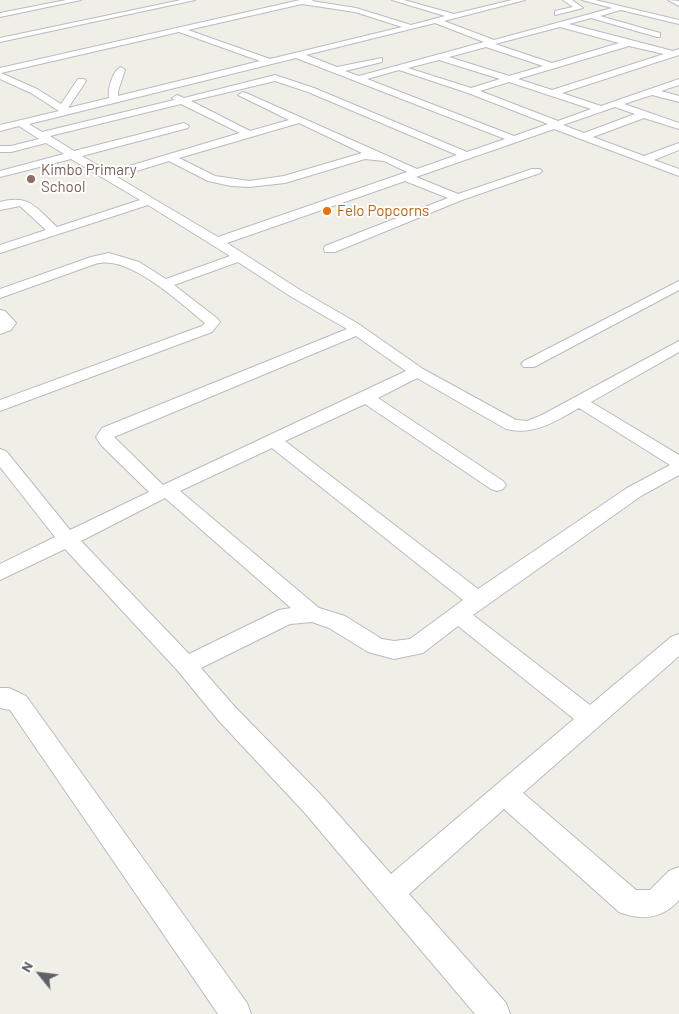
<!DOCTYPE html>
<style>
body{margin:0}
#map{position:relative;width:679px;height:1014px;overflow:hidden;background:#f0efe7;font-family:Barlow,sans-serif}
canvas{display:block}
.north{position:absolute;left:15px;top:949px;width:50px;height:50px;-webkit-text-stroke:4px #fff;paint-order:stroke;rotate:299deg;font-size:14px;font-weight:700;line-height:20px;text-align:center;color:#5e6166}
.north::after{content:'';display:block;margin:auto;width:18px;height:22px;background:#5e6166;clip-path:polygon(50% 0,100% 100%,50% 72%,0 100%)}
</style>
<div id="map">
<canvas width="679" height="1014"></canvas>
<div class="north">N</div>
</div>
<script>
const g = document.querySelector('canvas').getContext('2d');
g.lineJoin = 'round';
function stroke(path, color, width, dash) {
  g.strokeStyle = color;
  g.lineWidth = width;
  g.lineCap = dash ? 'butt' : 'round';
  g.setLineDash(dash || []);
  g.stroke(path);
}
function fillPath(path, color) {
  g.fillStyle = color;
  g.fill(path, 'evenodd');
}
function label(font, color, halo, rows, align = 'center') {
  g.font = font + ' Barlow,sans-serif';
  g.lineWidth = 4;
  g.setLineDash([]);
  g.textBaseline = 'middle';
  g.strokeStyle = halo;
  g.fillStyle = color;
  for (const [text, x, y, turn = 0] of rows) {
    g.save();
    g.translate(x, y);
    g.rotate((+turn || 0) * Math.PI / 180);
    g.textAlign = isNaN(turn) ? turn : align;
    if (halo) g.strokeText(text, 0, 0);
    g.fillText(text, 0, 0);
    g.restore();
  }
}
const minor = new Path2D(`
 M 66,0 L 81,0 L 0,17 L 0,13 Z
 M 181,0 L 195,0 L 0,42 L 0,38 Z
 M 300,0 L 313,0 L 312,1 L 356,8 L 411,25 L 445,16 L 392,0 L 404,0 L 454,14 L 512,0 L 525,0 L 444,21 L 494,40 L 612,8 L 582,0 L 595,0 L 679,20 L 679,24 L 621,10 L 600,16 L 660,33 L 660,37 L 657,37 L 591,18 L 569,24 L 673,51 L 679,49 L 679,55 L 562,93 L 601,106 L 679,79 L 679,85 L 661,91 L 679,96 L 679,102 L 652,95 L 624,104 L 679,123 L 679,129 L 644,118 L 593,137 L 644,156 L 679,143 L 679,150 L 654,160 L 679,169 L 679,176 L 554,129 L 416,177 L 458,194 L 532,169 L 540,169 L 542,171 L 540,173 L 462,200 L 335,252 L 325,252 L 324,249 L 325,246 L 448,198 L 405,181 L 227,243 L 300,290 L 357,323 L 423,369 L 516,420 L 527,421 L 542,415 L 679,341 L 679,352 L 591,402 L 679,455 L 679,475 L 641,496 L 473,615 L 590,705 L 671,637 L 679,634 L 679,656 L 523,793 L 636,890 L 650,890 L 669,871 L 679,867 L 679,900 C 662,919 642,921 619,912 L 504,809 L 409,894 L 506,1003 L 510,1014 L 475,1014 L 304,812 L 219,721 L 178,671 L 65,549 L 0,580 L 0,564 L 55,537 L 0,467 L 0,449 L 6,451 L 70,530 L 149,492 L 101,445 L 96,437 L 102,428 L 347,329 L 290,296 L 238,262 L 174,285 L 218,319 L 220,322 L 212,332 L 0,411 L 0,400 L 202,326 L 205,323 C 180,303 128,253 95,264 L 0,298 L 0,289 L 91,257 L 109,253 L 139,262 L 166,279 L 230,256 L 148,205 L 0,253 L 0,245 L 46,230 L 20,206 L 0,210 L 0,202 C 30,194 36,208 57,227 L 140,200 L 71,159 L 0,177 L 0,171 L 64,154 L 46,143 L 11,152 L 0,152 L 0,146 L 11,146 L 39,139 L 19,126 L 0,131 L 0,125 L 59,111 L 31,93 L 0,79 L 0,68 ZM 302,4 L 355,12 L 402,27 L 270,59 L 188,30 ZM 435,23 L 484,42 L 359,76 L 345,71 L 382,62 L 382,58 L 337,67 L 306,55 ZM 560,27 L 619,43 L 552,63 L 495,44 ZM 179,32 L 260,61 L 118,96 L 118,91 L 125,70 L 121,67 C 112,71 108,89 109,98 L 68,108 L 86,81 L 84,79 L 78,79 L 61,104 L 37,89 L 1,73 ZM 629,46 L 664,54 L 552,90 L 518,79 ZM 486,47 L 543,66 L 509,76 L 449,57 ZM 296,58 L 505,139 L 467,152 L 314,88 L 275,75 L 184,98 L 177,95 L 172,98 L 174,100 L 42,132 L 29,124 ZM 439,60 L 500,79 L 471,88 L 408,68 ZM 399,70 L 468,93 L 548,124 L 514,136 L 367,79 ZM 275,81 L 308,92 L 457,155 L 417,169 L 246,93 L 243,92 L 238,95 L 289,120 L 250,131 L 191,101 ZM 509,82 L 591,109 L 558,121 L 480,91 ZM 181,104 L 240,133 L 109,172 L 82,156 L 188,128 L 189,126 L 184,123 L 74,151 L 50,136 ZM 615,107 L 635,114 L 584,133 L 563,125 ZM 299,123 L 362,153 L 284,176 L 249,181 L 215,176 L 179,158 ZM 365,159 L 384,161 L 407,172 L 218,237 L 117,177 L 169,161 L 208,181 L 231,186 L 249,187 L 285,183 ZM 356,336 L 406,371 L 163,485 L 114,437 ZM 417,378 L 506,429 C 534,436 556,421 579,408 L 670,465 L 627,488 L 478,589 L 285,441 L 365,404 L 491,489 L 497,491 L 503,489 L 506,485 L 503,481 L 378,398 ZM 272,448 L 463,600 L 410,639 L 394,641 L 382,639 L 345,616 L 319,608 L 180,491 ZM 165,498 L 291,608 L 279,610 L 189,654 L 81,541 ZM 312,622 L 329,628 L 368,652 L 394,659 L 423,653 L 458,626 L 574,719 L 391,874 L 322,796 L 235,707 L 201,668 L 290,624 Z
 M 563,0 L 572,0 L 583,8 L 555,15 L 555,11 L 573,7 Z
 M 668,0 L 679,1 L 679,6 Z
 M 679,281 L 679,290 L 534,367 L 524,367 L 521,364 L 524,361 Z
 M 0,310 L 5,311 L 16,323 L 11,330 L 0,334 Z
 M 0,688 L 9,688 L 26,696 L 247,1003 L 251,1014 L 218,1014 L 10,710 L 0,708 Z`);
const markers = [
 [31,179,5,"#8d6e63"],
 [327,211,5,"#e8710a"]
];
const farEducationnames = [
 ["Kimbo Primary",41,170],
 ["School",41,187]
];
const farFoodnames = [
 ["Felo Popcorns",337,211]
];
stroke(minor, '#b9bbc0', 2);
fillPath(minor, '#fff');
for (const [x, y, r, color] of markers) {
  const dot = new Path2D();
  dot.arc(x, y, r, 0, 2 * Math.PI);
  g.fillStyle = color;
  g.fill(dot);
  stroke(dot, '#fff', 2);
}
label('15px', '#785e54', '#fff', farEducationnames, 'left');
label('15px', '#c56008', '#fff', farFoodnames, 'left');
</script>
